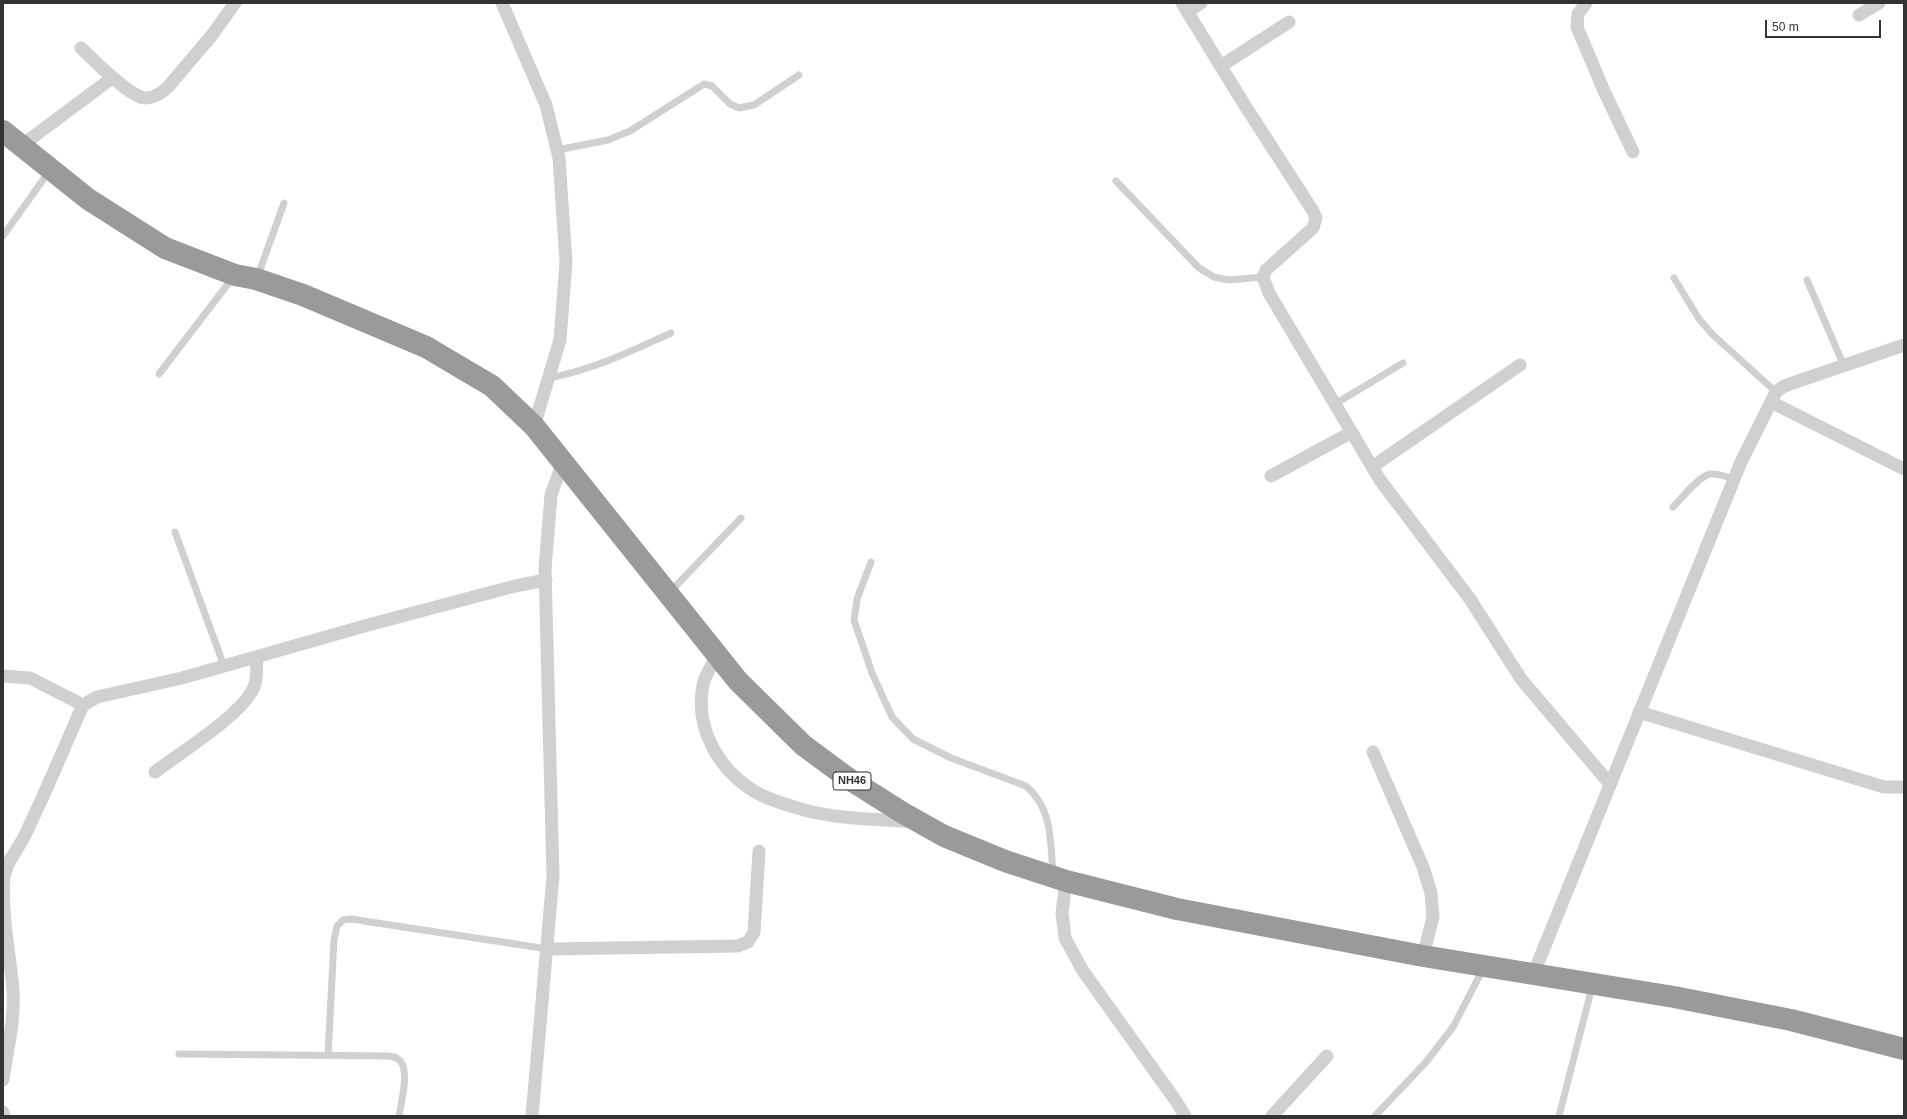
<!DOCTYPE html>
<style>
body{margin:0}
#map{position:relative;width:1907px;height:1119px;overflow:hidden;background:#fff;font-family:Helvetica,sans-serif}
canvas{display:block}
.frame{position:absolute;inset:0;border:4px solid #333;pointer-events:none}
.scale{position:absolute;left:1765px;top:20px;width:116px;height:18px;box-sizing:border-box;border:2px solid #333;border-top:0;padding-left:5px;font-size:12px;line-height:14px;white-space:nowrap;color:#333;-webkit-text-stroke:3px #fff;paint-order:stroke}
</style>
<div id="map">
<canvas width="1907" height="1119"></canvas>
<div class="frame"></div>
<div class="scale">50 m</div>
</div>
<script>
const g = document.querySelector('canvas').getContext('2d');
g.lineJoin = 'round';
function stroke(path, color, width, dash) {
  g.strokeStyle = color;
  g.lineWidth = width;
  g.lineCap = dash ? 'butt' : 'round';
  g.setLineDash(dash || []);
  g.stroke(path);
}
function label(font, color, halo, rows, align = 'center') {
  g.font = font + ' Helvetica,sans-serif';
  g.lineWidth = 4;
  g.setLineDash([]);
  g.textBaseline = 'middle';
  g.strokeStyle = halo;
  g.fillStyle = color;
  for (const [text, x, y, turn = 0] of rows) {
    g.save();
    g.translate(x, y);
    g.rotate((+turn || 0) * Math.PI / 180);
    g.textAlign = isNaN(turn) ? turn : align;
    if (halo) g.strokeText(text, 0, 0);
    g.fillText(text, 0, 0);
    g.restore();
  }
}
const lane = new Path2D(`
 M 557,150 L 608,140 L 630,131 L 704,84 L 712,86 L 730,104 L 739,108 L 754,105 L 799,75
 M 1116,181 L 1199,268 L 1214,277 L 1229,280 L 1263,277
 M 3,236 L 50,170
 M 257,278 L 284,203
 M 1674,278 L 1699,319 L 1713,335 L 1776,392
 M 1807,280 L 1844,366
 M 159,374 L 234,276
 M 549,378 C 595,369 629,352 671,333
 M 1335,404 L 1403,363
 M 1673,507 C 1681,499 1699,476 1710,474 C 1717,473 1727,477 1734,479
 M 175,532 L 224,666
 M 871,562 L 857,599 L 854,620 L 872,673 L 892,717 L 913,739 L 951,758 L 1026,786 C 1053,809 1050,841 1053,873
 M 670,592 L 741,518
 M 179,1054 L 389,1056 C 392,1057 396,1057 398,1059 C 411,1067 401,1103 399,1116
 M 328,1055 L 334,940 L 337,926 L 343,920 L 351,919 L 548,949
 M 1375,1116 L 1426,1062 L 1453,1027 L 1483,969
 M 1559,1116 L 1592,987`);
const street = new Path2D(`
 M 502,3 L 546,105 L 559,158 L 566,262 L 560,340 L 534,426
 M 1182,3 L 1244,104 L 1313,211 L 1316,218 L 1313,228 L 1266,270 L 1263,277 L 1269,293 L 1380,480 L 1470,599 L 1521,679 L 1610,784
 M 1586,3 L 1578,14 L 1577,27 L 1604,91 L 1633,152
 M 1188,12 L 1201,3
 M 1859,15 L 1879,3
 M 81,48 C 94,60 128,96 145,98 C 155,98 162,93 168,87 L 212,35 L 235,3
 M 1221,66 L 1289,22
 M 21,146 L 112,78
 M 1771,402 L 1904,469
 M 1372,467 L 1520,365
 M 1271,476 L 1352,432
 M 717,655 C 713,664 705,675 703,685 C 694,730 721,774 761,795 C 774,801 790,806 804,810 C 838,819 877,819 913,822
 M 3,676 L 30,678 L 83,705
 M 1639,712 L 1884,787 L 1904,787
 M 1373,752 L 1423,867 L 1431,893 L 1433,917 L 1423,956
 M 155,772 C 181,752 242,715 254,687 C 258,678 256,666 257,657
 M 1066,881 L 1062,913 L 1065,938 L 1083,971 L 1176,1101 L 1185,1116
 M 548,949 L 738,946 L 748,942 L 754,932 L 759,851
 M 1533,975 L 1741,462 L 1776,392 L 1784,386 L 1904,345
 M 3,1080 C 7,1050 15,1021 13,990 C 10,954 1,914 4,878 C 5,863 19,848 25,835 C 46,792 64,748 83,705 L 97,697 L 182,678 L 368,625 L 515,586 L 546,580
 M 3,1112 L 4,1116
 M 532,1116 L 553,876 L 545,569 L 551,495 L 563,462
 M 1272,1116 L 1327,1056`);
const highway = new Path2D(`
 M 3,131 L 88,199 L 165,248 L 235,275 L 256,279 L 303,295 L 426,347 L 492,386 L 534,426 L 738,681 L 803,745 L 849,779 L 903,813 L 944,836 L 1005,861 L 1066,881 L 1177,909 L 1423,956 L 1674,997 L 1791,1020 L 1904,1049`);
const shields = [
 [852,781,38]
];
const shieldNames = [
 ["NH46",852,781]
];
stroke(lane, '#d0d0d0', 7);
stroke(street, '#d0d0d0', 13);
stroke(highway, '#9a9a9a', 22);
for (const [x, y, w] of shields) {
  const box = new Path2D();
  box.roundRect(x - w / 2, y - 9, w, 18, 3);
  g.fillStyle = '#fff';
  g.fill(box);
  stroke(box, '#333', 1);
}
label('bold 11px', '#333', null, shieldNames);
</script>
